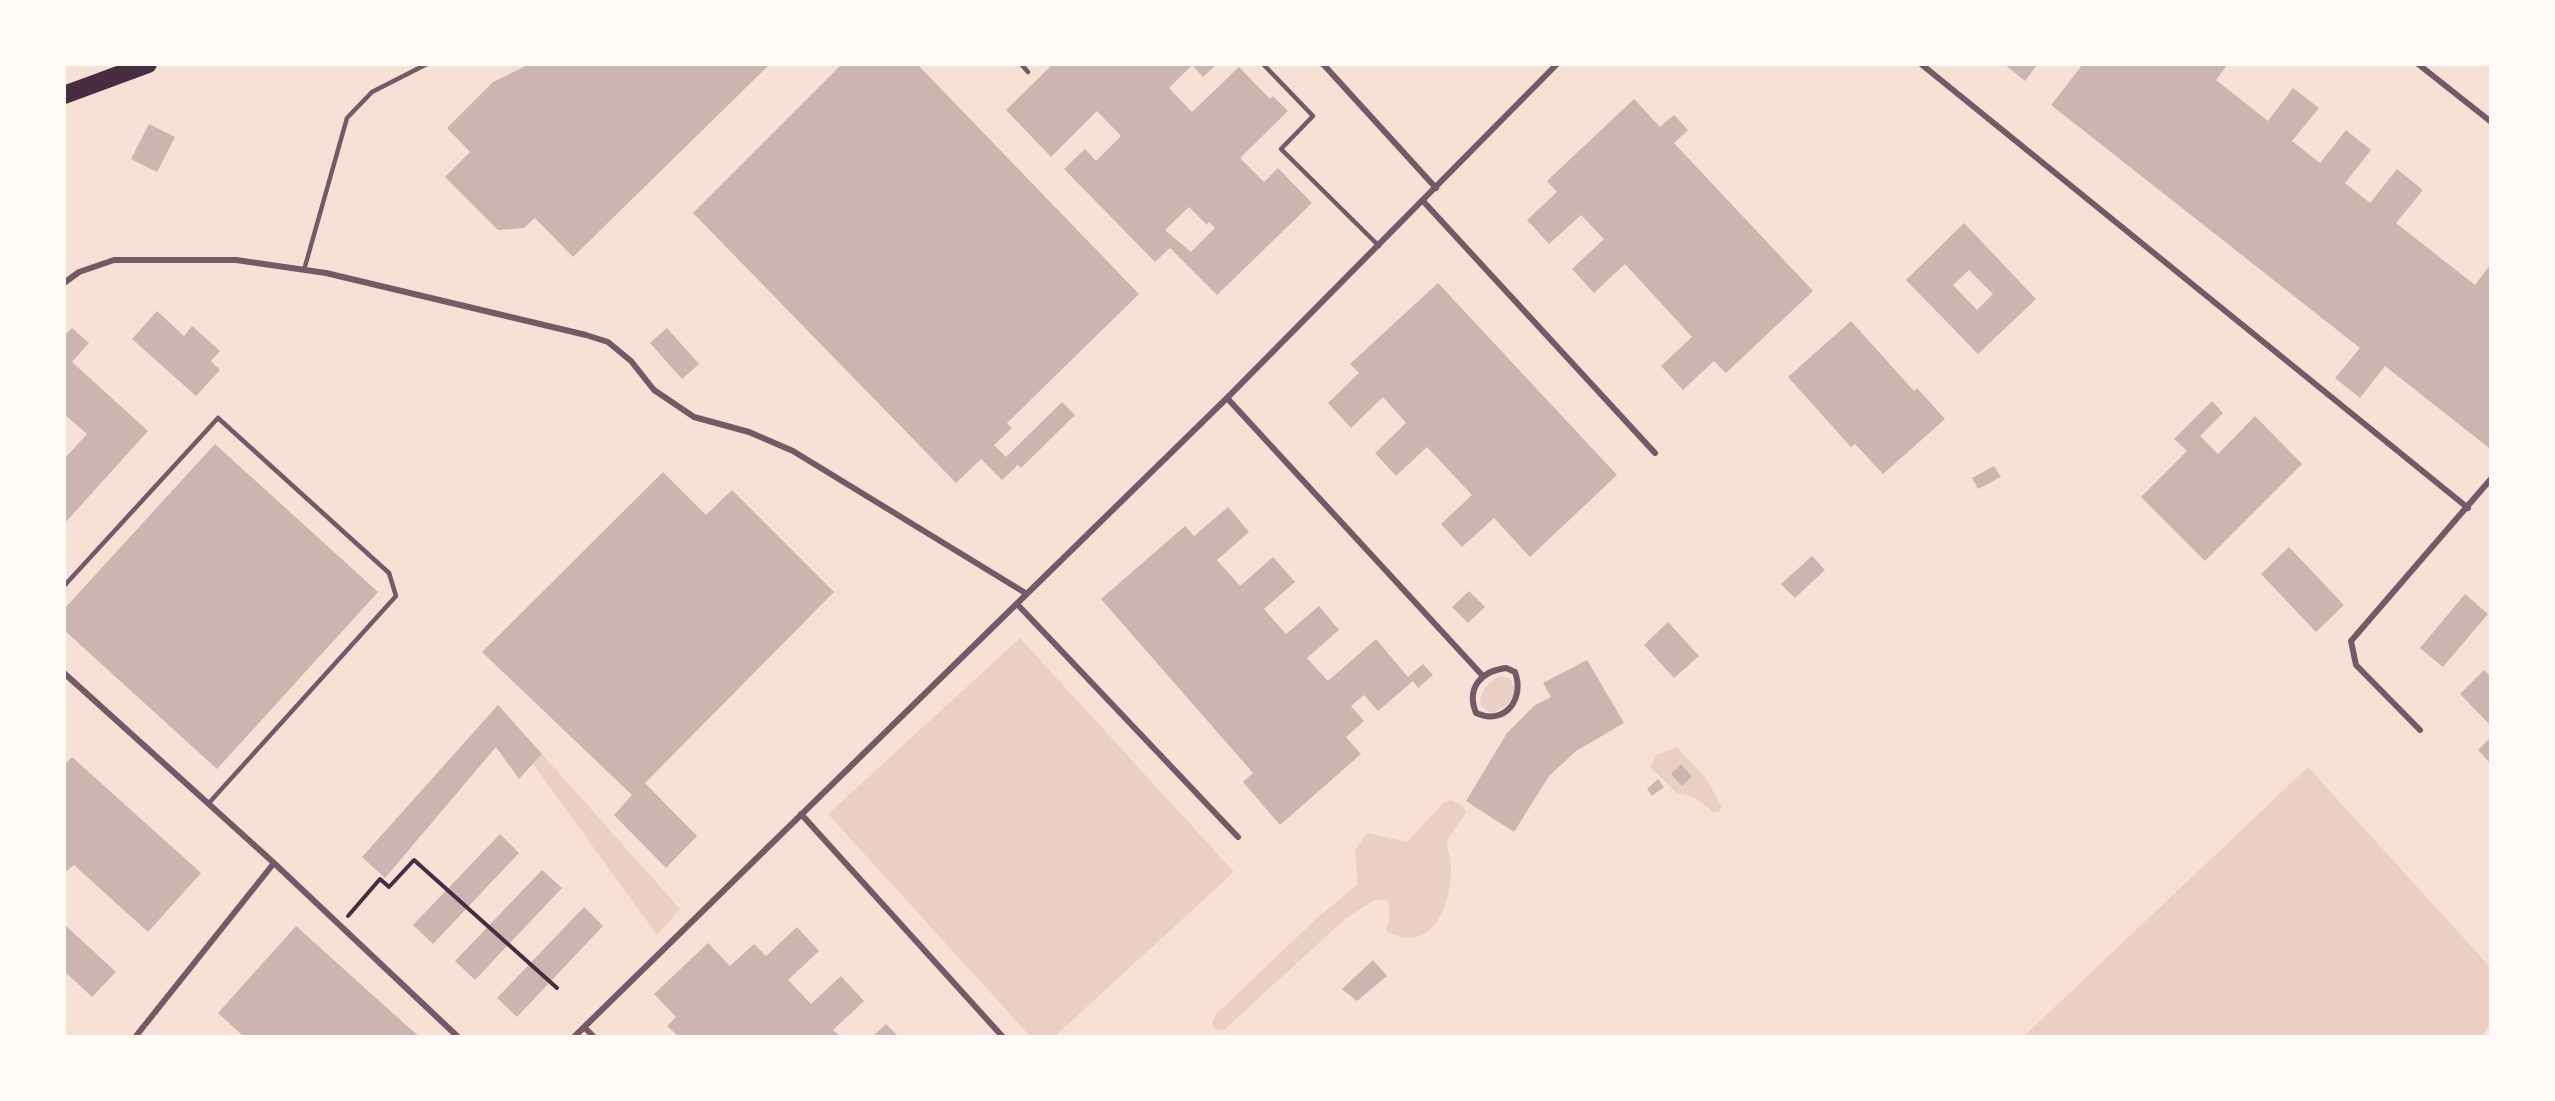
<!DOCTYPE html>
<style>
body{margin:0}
#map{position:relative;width:2555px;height:1101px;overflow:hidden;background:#f7e1d7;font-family:Bitter,serif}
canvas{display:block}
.frame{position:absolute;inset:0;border:66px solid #fffaf5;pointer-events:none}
</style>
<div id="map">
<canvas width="2555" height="1101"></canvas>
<div class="frame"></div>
</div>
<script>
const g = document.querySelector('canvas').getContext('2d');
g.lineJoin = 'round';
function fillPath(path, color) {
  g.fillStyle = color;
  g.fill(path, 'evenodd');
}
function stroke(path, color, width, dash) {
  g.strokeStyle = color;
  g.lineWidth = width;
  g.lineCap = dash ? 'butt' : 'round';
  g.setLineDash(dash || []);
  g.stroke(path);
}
const green = new Path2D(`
 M 1020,638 L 1234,872 L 1055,1036 L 1030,1036 L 828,814 Z
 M 1500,676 L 1510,678 L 1516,692 L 1508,704 L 1493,713 L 1485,710 L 1480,704 C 1481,689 1487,683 1500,676 Z
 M 1677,747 L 1706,778 L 1722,807 L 1718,812 L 1712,812 C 1702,801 1693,795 1678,794 L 1650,767 L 1656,755 Z
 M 542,754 L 680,909 L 657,935 L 533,764 Z
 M 2308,767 L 2490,967 L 2490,1024 L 2482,1036 L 2024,1036 Z
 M 1451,800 L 1463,806 L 1466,813 L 1447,840 C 1447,851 1452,860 1451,871 C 1450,909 1431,955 1386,931 L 1390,916 L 1388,901 L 1376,899 L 1345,919 L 1224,1030 L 1215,1029 L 1212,1024 L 1215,1015 L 1315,920 L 1358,884 L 1355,850 L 1367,833 L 1407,842 L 1444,802 Z`);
const building = new Path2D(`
 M 530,64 L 770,64 L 573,257 L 535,218 L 524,228 L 498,230 L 445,177 L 470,152 L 447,128 L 493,82 Z
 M 842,64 L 917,64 L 1139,294 L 1007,423 L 1012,428 L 994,445 L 1006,457 L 1062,402 L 1075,415 L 1021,468 L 1018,465 L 1002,480 L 981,459 L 956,483 L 693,213 Z
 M 1053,64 L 1217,64 L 1203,77 L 1192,65 L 1169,88 L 1192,112 L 1239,67 L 1270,99 L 1273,96 L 1288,111 L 1240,158 L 1264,182 L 1278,168 L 1312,203 L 1217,295 L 1170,248 L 1155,262 L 1064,169 L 1085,149 L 1096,161 L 1121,136 L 1097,111 L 1051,157 L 1006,110 ZM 1189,207 L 1207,225 L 1209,222 L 1215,228 L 1191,252 L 1165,230 Z
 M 2004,64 L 2038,64 L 2025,81 Z
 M 2083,64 L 2228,64 L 2216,80 L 2268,121 L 2293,88 L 2319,108 L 2292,141 L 2320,163 L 2346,130 L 2371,150 L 2345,183 L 2370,203 L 2397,169 L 2423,190 L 2396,223 L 2475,285 L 2490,265 L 2489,448 L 2385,366 L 2360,398 L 2335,378 L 2360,348 L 2051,105 Z
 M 1634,99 L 1660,127 L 1674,115 L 1688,130 L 1674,143 L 1813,291 L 1726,373 L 1714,361 L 1683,390 L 1661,366 L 1692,337 L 1625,264 L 1594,293 L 1572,269 L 1604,239 L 1581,215 L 1549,244 L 1527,220 L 1557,192 L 1547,181 Z
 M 149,124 L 175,137 L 157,172 L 131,159 Z
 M 1964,223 L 2036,299 L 1978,354 L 1906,280 ZM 1969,270 L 1993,294 L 1977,310 L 1953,285 Z
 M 1438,283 L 1617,475 L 1530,557 L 1494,518 L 1462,547 L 1441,524 L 1472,495 L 1427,447 L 1396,476 L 1375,453 L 1406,423 L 1383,397 L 1351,428 L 1328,403 L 1359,373 L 1350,364 Z
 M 157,311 L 184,336 L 192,326 L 220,351 L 211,361 L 220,370 L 196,396 L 132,339 Z
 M 1851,321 L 1914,391 L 1917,388 L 1945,419 L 1883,474 L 1855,444 L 1851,447 L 1788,377 Z
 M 72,328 L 89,343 L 72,362 L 148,431 L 64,524 L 64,459 L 87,434 L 64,414 L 64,336 Z
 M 667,328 L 699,364 L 682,379 L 650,343 Z
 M 2212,401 L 2223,413 L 2200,436 L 2218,454 L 2255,416 L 2302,464 L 2205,561 L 2141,497 L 2187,451 L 2174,439 Z
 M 215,444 L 378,592 L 217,769 L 64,630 L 64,609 Z
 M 1994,466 L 2001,477 L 1978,489 L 1972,478 Z
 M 663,472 L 706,515 L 732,490 L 834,592 L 645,783 L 697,836 L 666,868 L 614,815 L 632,795 L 482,652 Z
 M 1228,507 L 1249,532 L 1217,560 L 1240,586 L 1273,557 L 1295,582 L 1264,609 L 1286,634 L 1319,606 L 1339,630 L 1307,658 L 1328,681 L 1376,639 L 1408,677 L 1423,664 L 1433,675 L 1418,688 L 1413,681 L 1378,711 L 1364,695 L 1351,706 L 1364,721 L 1346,737 L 1361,754 L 1280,825 L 1243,782 L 1253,773 L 1101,599 L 1185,526 L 1194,536 Z
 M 2289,547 L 2344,605 L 2316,632 L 2261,574 Z
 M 1812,556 L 1825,570 L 1795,598 L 1781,584 Z
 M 1469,591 L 1485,607 L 1468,623 L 1452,607 Z
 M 2465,594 L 2488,614 L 2443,667 L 2420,648 Z
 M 1668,622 L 1699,656 L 1674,678 L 1644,645 Z
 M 1587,660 L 1624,723 L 1576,751 L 1549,776 L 1514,832 L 1466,801 L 1507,733 L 1535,705 L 1551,697 L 1543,683 Z
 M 2484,670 L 2490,676 L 2490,725 L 2460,694 Z
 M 498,705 L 542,754 L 519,779 L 496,747 L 385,878 L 362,857 Z
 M 2490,738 L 2490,763 L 2478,750 Z
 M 72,757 L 201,873 L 148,932 L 74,865 L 64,873 L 64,765 Z
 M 1681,764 L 1692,777 L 1682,786 L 1671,774 Z
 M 1658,779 L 1664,787 L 1652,796 L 1647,789 Z
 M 500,834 L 519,853 L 433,944 L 413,925 Z
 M 542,870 L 562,888 L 475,980 L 455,961 Z
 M 584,907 L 603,926 L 517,1017 L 497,998 Z
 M 64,924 L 116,972 L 92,997 L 64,971 Z
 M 296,926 L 407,1026 L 419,1036 L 243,1036 L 218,1013 Z
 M 797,927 L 819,951 L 788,980 L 811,1004 L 841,976 L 864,1001 L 833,1030 L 840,1036 L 678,1036 L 667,1026 L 676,1017 L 654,994 L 708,943 L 730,966 L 754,944 L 766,956 Z
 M 1373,960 L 1387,976 L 1357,1001 L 1342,989 Z
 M 886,1024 L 898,1036 L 873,1036 Z`);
const path = new Path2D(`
 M 348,916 L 380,879 L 389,887 L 414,860 L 557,988`);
const service = new Path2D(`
 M 1021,64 L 1028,72
 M 1263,64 L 1313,116 L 1281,149 L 1379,246
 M 304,270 L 347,118 L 372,92 L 427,64
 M 64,586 L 218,418 L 389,573 L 396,596 L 208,804`);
const minor = new Path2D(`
 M 1323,64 L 1436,188
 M 1921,64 L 2468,508
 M 2418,64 L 2490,121
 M 1423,201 L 1655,453
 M 64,283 L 79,272 L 114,260 L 236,260 L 326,273 L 586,335 L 608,342 L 631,361 L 654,390 L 694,417 L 749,432 L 793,451 L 1027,594
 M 1227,398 L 1482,675
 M 1017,604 L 1238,837
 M 1506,668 L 1515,672 C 1525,699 1505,726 1476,713 C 1466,688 1481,671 1506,668 Z
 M 64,673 L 274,863 L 457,1036
 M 2420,730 L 2356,665 L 2351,641 L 2490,480
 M 801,814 L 1002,1036
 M 584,1027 L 593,1036
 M 136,1036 L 274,863
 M 575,1036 L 1227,398 L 1557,64`);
const motorway = new Path2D(`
 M 64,95 L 148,64`);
fillPath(green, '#ebcfc5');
fillPath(building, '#ccb4b1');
stroke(path, '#4a2c40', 4);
stroke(service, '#755966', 4.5);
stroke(minor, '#755966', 6);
stroke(motorway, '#4a2c40', 18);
</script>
